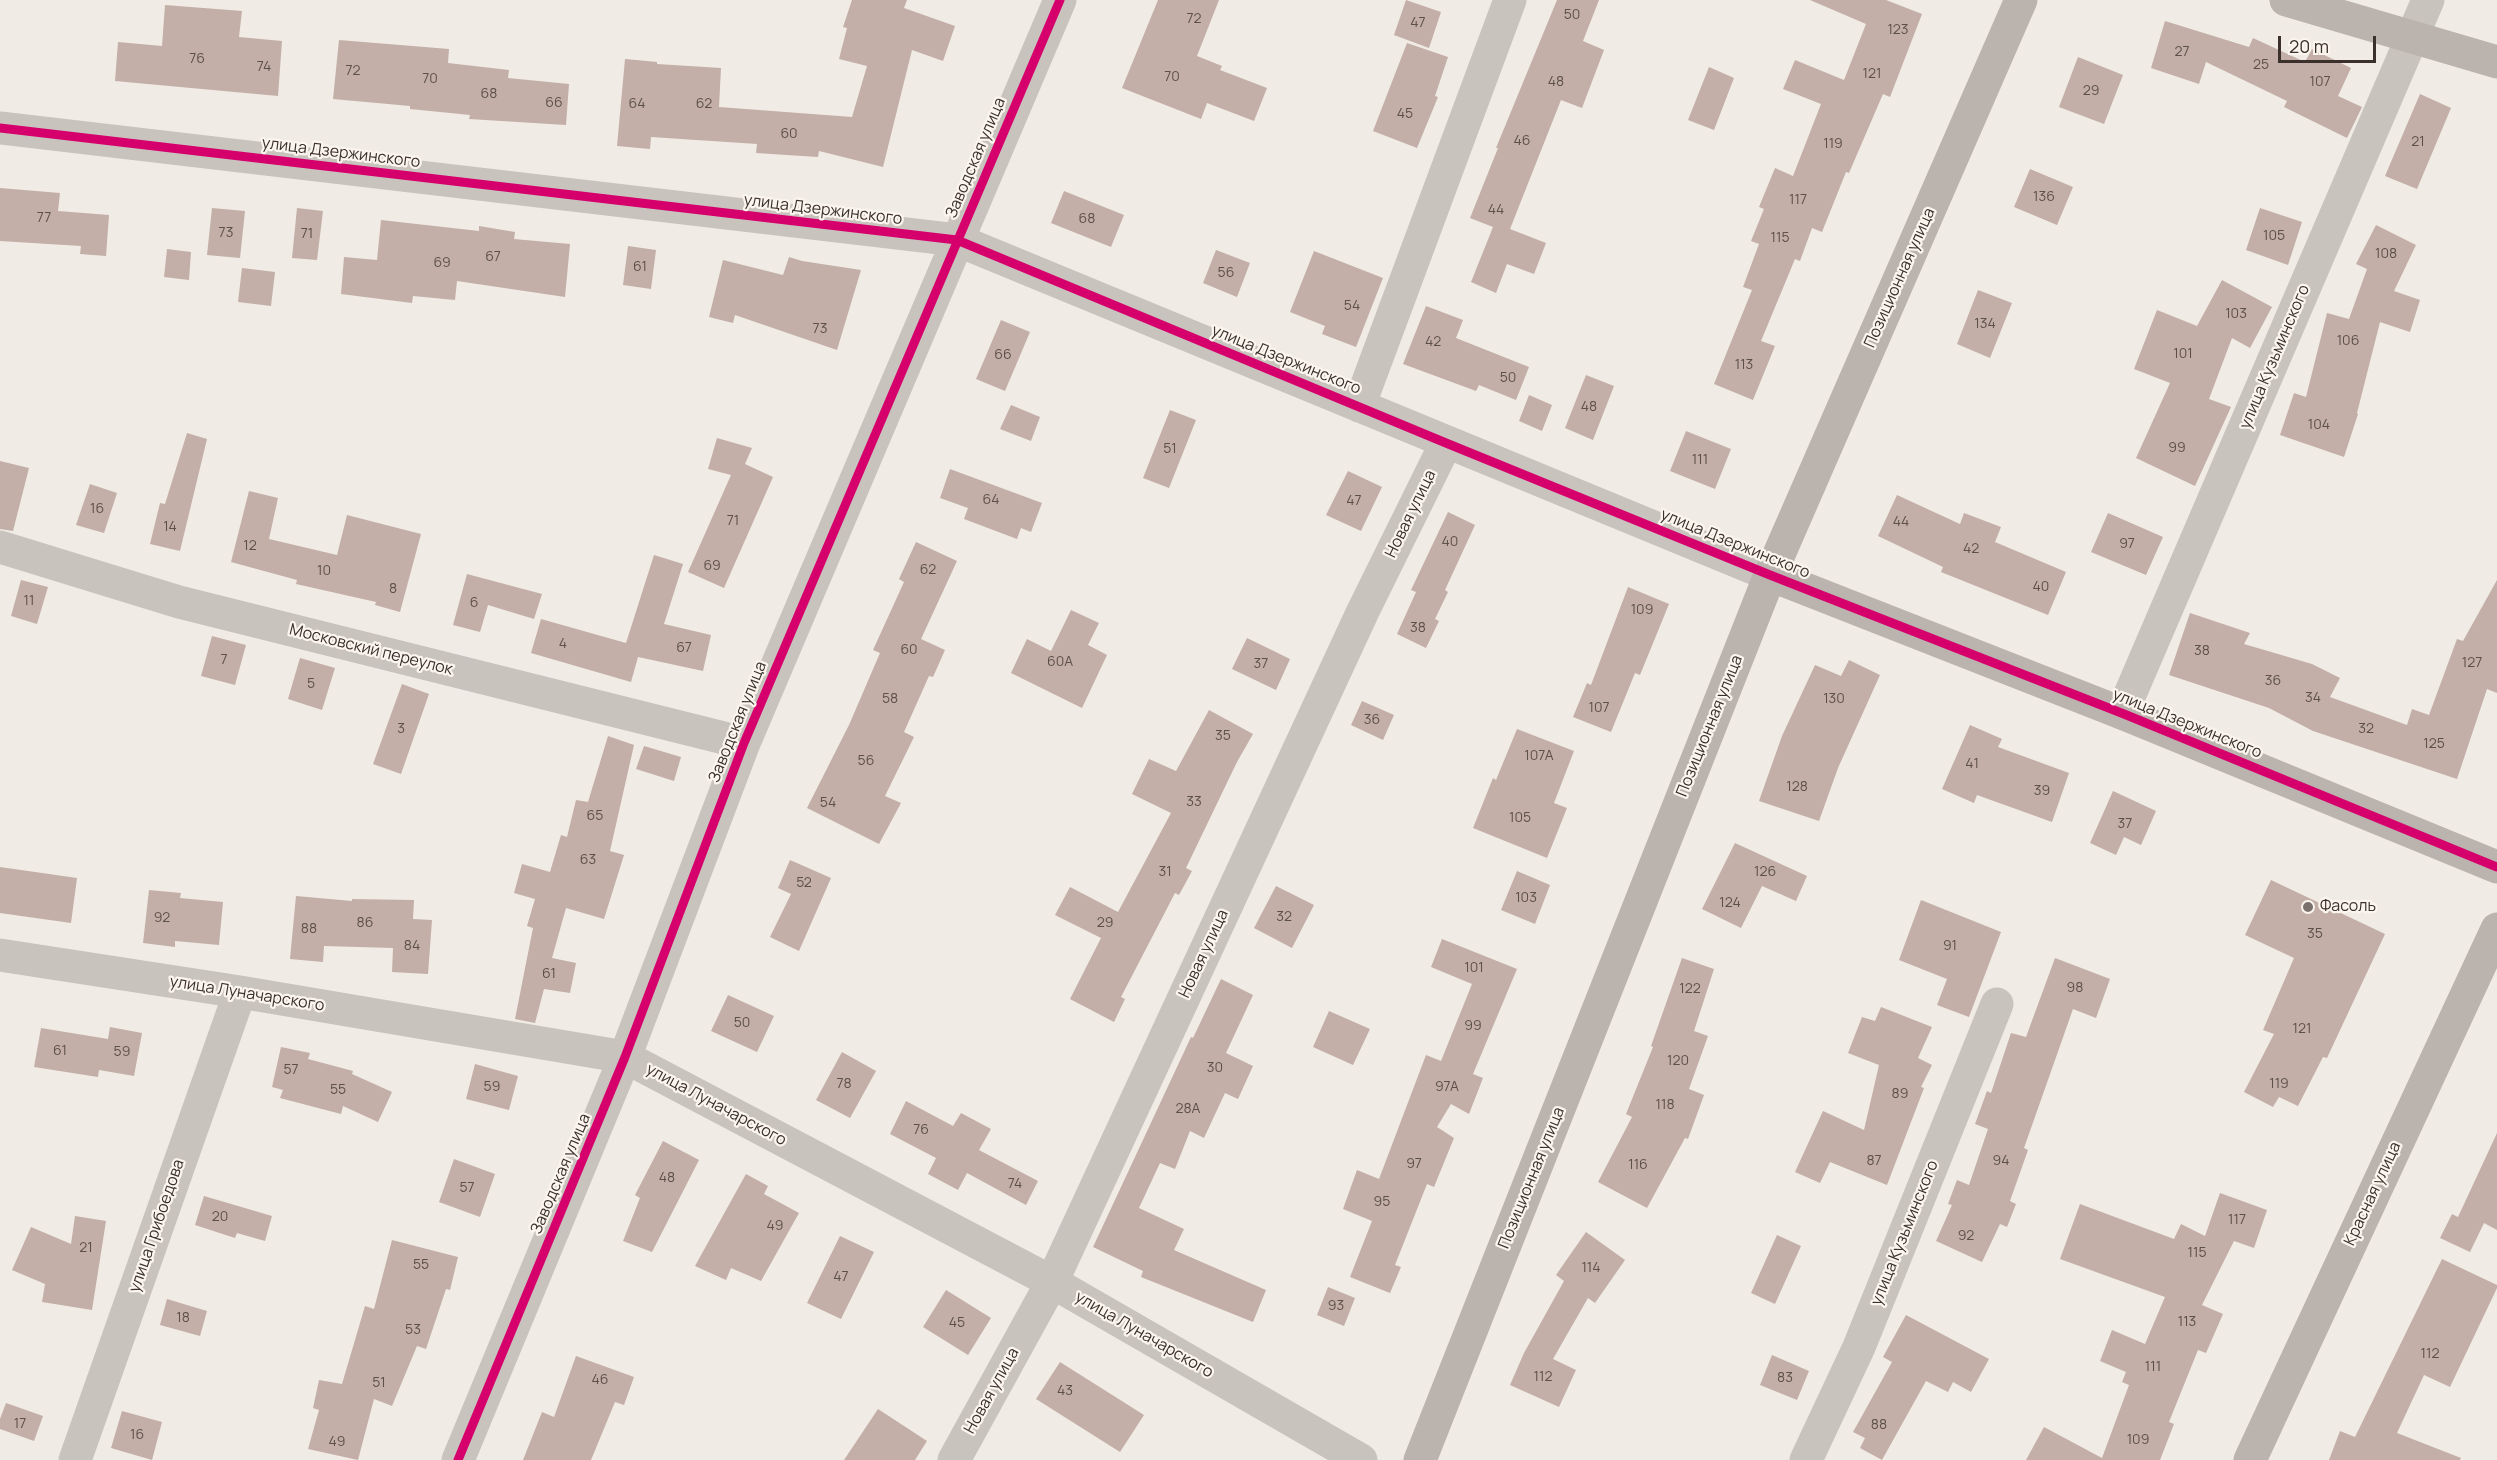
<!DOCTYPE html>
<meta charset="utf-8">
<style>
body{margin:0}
#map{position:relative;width:2497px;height:1460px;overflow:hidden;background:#f0ebe5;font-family:Manrope,sans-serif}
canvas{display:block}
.scale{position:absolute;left:2278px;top:36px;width:98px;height:27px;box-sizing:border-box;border:3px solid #3b302b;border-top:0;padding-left:8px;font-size:18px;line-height:21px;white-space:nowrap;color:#3b302b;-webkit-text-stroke:4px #fbf5ee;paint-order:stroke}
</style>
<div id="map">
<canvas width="2497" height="1460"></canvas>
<div class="scale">20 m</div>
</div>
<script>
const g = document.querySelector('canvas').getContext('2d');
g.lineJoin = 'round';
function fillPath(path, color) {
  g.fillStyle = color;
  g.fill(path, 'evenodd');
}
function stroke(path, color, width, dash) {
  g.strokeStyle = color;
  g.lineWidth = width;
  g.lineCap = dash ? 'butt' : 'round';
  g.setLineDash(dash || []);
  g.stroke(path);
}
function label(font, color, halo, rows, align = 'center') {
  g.font = font + ' Manrope,sans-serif';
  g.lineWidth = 4.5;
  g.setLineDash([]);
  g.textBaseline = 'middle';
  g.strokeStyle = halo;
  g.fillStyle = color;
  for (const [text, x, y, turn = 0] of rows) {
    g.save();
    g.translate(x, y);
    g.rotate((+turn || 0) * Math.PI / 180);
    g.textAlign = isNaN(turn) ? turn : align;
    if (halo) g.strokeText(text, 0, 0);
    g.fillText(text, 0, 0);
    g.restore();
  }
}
const building = new Path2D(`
 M 852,0 L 907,0 L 904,8 L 955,26 L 943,61 L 912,50 L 883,167 L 819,151 L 818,157 L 756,153 L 757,144 L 651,137 L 650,149 L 617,146 L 625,59 L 657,62 L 657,64 L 721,68 L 719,107 L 852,117 L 867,66 L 839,59 L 847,28 L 843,27 Z
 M 1158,0 L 1219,0 L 1197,56 L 1222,66 L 1220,70 L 1267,88 L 1254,121 L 1207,103 L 1201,119 L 1122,88 Z
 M 1406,0 L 1441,12 L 1429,48 L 1394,35 Z
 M 1557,0 L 1599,0 L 1583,41 L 1604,50 L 1582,108 L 1561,100 L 1510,229 L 1546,243 L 1534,274 L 1507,264 L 1496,293 L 1471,282 L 1493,227 L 1470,218 L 1498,148 L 1496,148 Z
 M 1810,0 L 1886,0 L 1922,14 L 1890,97 L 1883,94 L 1849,173 L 1846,172 L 1822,232 L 1812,228 L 1800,261 L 1795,259 L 1761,341 L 1775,346 L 1753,400 L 1714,384 L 1752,290 L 1743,287 L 1759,244 L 1751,241 L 1764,209 L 1759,207 L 1775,168 L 1793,176 L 1821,104 L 1783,89 L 1795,60 L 1844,80 L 1866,24 Z
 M 165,5 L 242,11 L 239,37 L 282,41 L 278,96 L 115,81 L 118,42 L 162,46 Z
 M 2165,21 L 2249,47 L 2253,38 L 2305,62 L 2312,49 L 2351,68 L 2338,96 L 2362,107 L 2347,138 L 2284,107 L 2287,101 L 2206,62 L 2199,84 L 2151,68 Z
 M 339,40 L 449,49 L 448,63 L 509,70 L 508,78 L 569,84 L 566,125 L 469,119 L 470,115 L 410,109 L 410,106 L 333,99 Z
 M 1407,43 L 1448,57 L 1435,96 L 1438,97 L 1417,148 L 1373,131 Z
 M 2078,57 L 2123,75 L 2104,124 L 2059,107 Z
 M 1709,67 L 1734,78 L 1714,130 L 1688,120 Z
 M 2420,94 L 2451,108 L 2417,189 L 2385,176 Z
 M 2030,169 L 2073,187 L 2057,225 L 2014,207 Z
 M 0,188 L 60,193 L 58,211 L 109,215 L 106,256 L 80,254 L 81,246 L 0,241 Z
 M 1064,191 L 1124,215 L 1111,247 L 1051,223 Z
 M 212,208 L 245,211 L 240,258 L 207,255 Z
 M 297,208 L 323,211 L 317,260 L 292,258 Z
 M 2260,208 L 2302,222 L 2288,265 L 2246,250 Z
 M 381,220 L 479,231 L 479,226 L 515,232 L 514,239 L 570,244 L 565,297 L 457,281 L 455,300 L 413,296 L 412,303 L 341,294 L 344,257 L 377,260 Z
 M 2376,225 L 2416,245 L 2394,291 L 2420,300 L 2410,332 L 2380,322 L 2357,413 L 2358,414 L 2344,457 L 2280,435 L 2294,393 L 2306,397 L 2327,313 L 2349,319 L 2367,269 L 2356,264 Z
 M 628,246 L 656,250 L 651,289 L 623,285 Z
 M 167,249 L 191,252 L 189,280 L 164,277 Z
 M 1216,250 L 1250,263 L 1237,297 L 1203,283 Z
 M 1314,251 L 1383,278 L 1356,347 L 1322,334 L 1325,326 L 1290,312 Z
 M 789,257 L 802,261 L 861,270 L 837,350 L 735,315 L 733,323 L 709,317 L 723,260 L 783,275 Z
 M 242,268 L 275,272 L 271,306 L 238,302 Z
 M 2222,280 L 2272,307 L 2250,348 L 2232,338 L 2209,399 L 2231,407 L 2195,486 L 2136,458 L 2170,383 L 2134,369 L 2157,310 L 2197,326 Z
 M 1978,290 L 2012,303 L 1990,358 L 1957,344 Z
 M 1426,306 L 1463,320 L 1456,338 L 1529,367 L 1516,400 L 1479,385 L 1476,391 L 1403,364 Z
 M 1001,320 L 1030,332 L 1005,391 L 976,379 Z
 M 1586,375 L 1614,386 L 1593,440 L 1565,428 Z
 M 1529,395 L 1552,405 L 1542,431 L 1519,421 Z
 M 1011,405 L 1040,417 L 1031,441 L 1000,429 Z
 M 1170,410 L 1196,420 L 1169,488 L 1143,478 Z
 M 1686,431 L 1731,449 L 1715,489 L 1670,471 Z
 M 187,433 L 207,439 L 180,551 L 150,544 L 160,503 L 165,504 Z
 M 717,438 L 752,448 L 745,464 L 773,477 L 724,588 L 688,572 L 731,475 L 708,469 Z
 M 0,461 L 29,468 L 13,531 L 0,529 Z
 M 950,469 L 1042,503 L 1031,532 L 1021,528 L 1017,539 L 964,519 L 968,508 L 940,498 Z
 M 1348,471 L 1382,487 L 1361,531 L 1326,515 Z
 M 90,484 L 117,493 L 104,533 L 76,525 Z
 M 249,491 L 278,498 L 269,539 L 337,555 L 347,515 L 421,534 L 400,612 L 375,605 L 376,602 L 296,584 L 297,580 L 231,562 Z
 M 1897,495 L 1960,524 L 1964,513 L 2001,527 L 1995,542 L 2066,572 L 2048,615 L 1941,572 L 1943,567 L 1878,536 Z
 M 1448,512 L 1475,525 L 1445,590 L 1448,592 L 1435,619 L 1439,621 L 1426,648 L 1397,634 L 1416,592 L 1411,590 Z
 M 2108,513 L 2163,537 L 2146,575 L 2091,552 Z
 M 916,542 L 957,561 L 921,639 L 945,650 L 933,677 L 929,676 L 904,732 L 914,737 L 885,796 L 901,803 L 879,844 L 807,808 L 849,725 L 880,653 L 873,650 L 904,582 L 899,579 Z
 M 654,555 L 683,564 L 664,624 L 711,635 L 703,671 L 638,657 L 631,682 L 531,653 L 541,619 L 626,643 Z
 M 467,574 L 542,594 L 534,619 L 488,605 L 480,632 L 453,625 Z
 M 21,580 L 48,587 L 37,624 L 11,616 Z
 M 2497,580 L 2497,693 L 2487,689 L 2457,779 L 2313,731 L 2269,708 L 2169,675 L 2190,613 L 2250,633 L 2244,644 L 2312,664 L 2340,678 L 2330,697 L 2407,725 L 2412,709 L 2429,715 L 2457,639 L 2463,641 Z
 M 1628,587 L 1669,604 L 1640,675 L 1635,673 L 1611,732 L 1573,717 L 1587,683 L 1591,685 Z
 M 1071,610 L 1099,623 L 1088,645 L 1107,655 L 1082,708 L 1011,673 L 1027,639 L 1051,651 Z
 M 212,636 L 246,645 L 235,685 L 201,676 Z
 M 1247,638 L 1290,659 L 1276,690 L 1232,669 Z
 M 300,658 L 335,668 L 322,710 L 288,699 Z
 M 1849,660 L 1880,675 L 1838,768 L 1819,821 L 1759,801 L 1782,736 L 1815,665 L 1841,676 Z
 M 402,684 L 429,694 L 401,774 L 373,764 Z
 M 1362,701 L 1394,715 L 1383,740 L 1351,725 Z
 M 1209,710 L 1253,734 L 1237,762 L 1186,868 L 1192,871 L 1179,895 L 1175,893 L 1121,997 L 1125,999 L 1114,1022 L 1070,999 L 1101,938 L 1055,915 L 1070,887 L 1118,912 L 1171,813 L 1132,794 L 1149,759 L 1176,771 Z
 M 1970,725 L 2002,739 L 1998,747 L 2069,773 L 2052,822 L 1977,795 L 1974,803 L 1942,789 Z
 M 1517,729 L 1574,751 L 1554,803 L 1567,808 L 1547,858 L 1473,828 L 1493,778 L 1496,780 Z
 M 608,736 L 634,745 L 610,851 L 624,855 L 604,919 L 566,908 L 552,958 L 576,963 L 570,993 L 544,989 L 535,1023 L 515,1019 L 533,928 L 527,926 L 535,899 L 514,893 L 522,864 L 550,872 L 561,835 L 567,837 L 576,800 L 588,802 Z
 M 644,746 L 681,757 L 674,781 L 636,769 Z
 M 2113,791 L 2156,811 L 2141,845 L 2124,837 L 2116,855 L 2090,843 Z
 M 1735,843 L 1807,876 L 1796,901 L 1762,886 L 1741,928 L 1702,909 Z
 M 790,860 L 831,878 L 799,951 L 770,937 L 791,894 L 778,888 Z
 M 0,867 L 77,878 L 71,923 L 0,913 Z
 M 1517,871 L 1550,885 L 1535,924 L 1501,910 Z
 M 2271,880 L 2385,934 L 2327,1058 L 2323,1057 L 2298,1106 L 2279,1097 L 2273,1107 L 2244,1092 L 2274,1034 L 2263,1030 L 2294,958 L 2245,935 Z
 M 1276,886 L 1314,905 L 1292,948 L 1254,928 Z
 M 149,890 L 181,893 L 180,898 L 223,902 L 219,945 L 175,941 L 175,947 L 143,943 Z
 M 296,896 L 352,901 L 352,899 L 414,900 L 413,919 L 432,920 L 428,974 L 392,972 L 393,948 L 324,946 L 323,962 L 290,959 Z
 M 1921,900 L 2001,932 L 1969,1017 L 1937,1005 L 1947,979 L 1899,960 Z
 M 1442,939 L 1517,969 L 1473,1074 L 1483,1078 L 1469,1114 L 1451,1104 L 1437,1127 L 1454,1138 L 1434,1187 L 1427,1184 L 1395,1265 L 1401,1267 L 1390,1293 L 1350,1277 L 1372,1221 L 1343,1209 L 1357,1170 L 1379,1179 L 1426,1055 L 1441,1061 L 1472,984 L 1431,967 Z
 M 1682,958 L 1714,969 L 1694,1031 L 1708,1036 L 1689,1089 L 1704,1095 L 1688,1139 L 1685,1138 L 1647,1208 L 1598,1182 L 1632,1117 L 1626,1114 L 1653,1047 L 1651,1046 Z
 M 2055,958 L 2110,979 L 2096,1018 L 2073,1009 L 2024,1148 L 2028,1150 L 2010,1201 L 2016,1204 L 2007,1227 L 2000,1224 L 1982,1262 L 1936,1241 L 1952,1205 L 1948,1204 L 1957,1180 L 1969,1185 L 1988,1129 L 1975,1124 L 1987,1091 L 1991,1093 L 2011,1033 L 2026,1037 Z
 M 1221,979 L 1253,995 L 1226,1053 L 1253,1066 L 1238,1099 L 1225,1093 L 1204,1138 L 1190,1131 L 1175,1169 L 1160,1163 L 1139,1208 L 1184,1229 L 1174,1250 L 1266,1290 L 1253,1322 L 1141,1277 L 1143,1271 L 1093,1247 L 1191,1037 L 1193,1038 Z
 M 728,995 L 774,1016 L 757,1052 L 711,1031 Z
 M 1881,1007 L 1932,1027 L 1918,1058 L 1932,1065 L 1921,1087 L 1924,1088 L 1887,1185 L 1830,1162 L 1820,1183 L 1795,1172 L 1823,1111 L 1864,1130 L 1879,1065 L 1848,1053 L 1862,1017 L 1875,1021 Z
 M 1329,1011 L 1370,1029 L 1353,1065 L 1313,1047 Z
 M 110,1027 L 142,1033 L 134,1076 L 99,1070 L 98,1077 L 34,1067 L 41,1028 L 108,1039 Z
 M 281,1047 L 310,1053 L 308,1059 L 353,1071 L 352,1074 L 392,1092 L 378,1122 L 343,1106 L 341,1114 L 280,1098 L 283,1090 L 272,1087 Z
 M 842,1052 L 876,1071 L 850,1118 L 816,1100 Z
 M 475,1064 L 518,1076 L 509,1110 L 466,1099 Z
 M 906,1101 L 953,1126 L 961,1113 L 991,1129 L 979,1150 L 1038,1181 L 1026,1205 L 967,1173 L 958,1190 L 928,1174 L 936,1158 L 890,1134 Z
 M 2497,1133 L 2497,1230 L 2484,1223 L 2470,1252 L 2440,1238 L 2452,1214 L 2458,1217 Z
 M 663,1141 L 699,1160 L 652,1252 L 623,1241 L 640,1198 L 635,1195 Z
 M 454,1159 L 495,1174 L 480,1217 L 439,1202 Z
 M 746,1174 L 768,1186 L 764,1194 L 799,1213 L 761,1281 L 731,1268 L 726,1280 L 695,1266 Z
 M 2220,1193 L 2267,1210 L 2254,1248 L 2234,1241 L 2202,1305 L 2223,1314 L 2206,1353 L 2198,1350 L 2169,1422 L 2174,1424 L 2160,1460 L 2026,1460 L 2044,1427 L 2102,1458 L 2129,1385 L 2122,1382 L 2126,1372 L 2100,1361 L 2112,1330 L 2145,1344 L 2165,1297 L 2060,1259 L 2080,1204 L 2174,1239 L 2181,1224 L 2205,1236 Z
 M 204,1196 L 272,1216 L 265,1241 L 237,1233 L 235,1238 L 195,1225 Z
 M 75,1216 L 106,1221 L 92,1310 L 42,1302 L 45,1284 L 12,1270 L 31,1227 L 71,1244 Z
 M 1586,1232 L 1625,1260 L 1595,1303 L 1588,1298 L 1553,1359 L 1576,1370 L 1559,1407 L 1510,1385 L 1524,1353 L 1564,1281 L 1556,1275 Z
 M 1777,1235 L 1801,1246 L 1775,1304 L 1751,1293 Z
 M 840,1236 L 874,1252 L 841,1319 L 807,1303 Z
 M 392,1240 L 458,1257 L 450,1290 L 446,1289 L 426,1349 L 417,1346 L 392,1406 L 374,1399 L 358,1460 L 308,1449 L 319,1410 L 313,1408 L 319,1380 L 342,1384 L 365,1306 L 374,1309 Z
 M 2442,1259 L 2497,1285 L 2497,1288 L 2450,1387 L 2424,1375 L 2397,1433 L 2461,1458 L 2460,1460 L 2329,1460 L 2340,1431 L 2355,1437 Z
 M 1328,1287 L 1355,1298 L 1344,1326 L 1317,1315 Z
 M 946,1290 L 991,1318 L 968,1355 L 923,1327 Z
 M 167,1299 L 207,1311 L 200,1336 L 160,1325 Z
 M 1906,1315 L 1989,1359 L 1971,1392 L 1953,1382 L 1948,1392 L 1926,1381 L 1882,1460 L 1860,1448 L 1865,1438 L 1853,1432 L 1892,1362 L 1883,1357 Z
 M 1772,1355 L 1809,1371 L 1797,1400 L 1760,1385 Z
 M 576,1356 L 634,1377 L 624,1405 L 615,1402 L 591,1460 L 523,1460 L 542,1412 L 554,1417 Z
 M 1060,1362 L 1144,1415 L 1120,1452 L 1036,1399 Z
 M 6,1403 L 43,1416 L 34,1441 L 0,1429 L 0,1419 Z
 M 878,1409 L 927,1441 L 915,1460 L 844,1460 Z
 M 122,1411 L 162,1422 L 152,1460 L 111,1448 Z`);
const street = new Path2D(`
 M 0,128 L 957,240 L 1770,575
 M 1359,406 L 1510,0
 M 0,547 L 179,602 L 744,743
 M 2122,713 L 2428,0
 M 0,955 L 240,992 L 625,1057 L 1052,1282 L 1361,1460
 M 75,1460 L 240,992
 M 458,1460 L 625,1057 L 744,743 L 1060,0
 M 954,1460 L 1052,1282 L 1363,611 L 1446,443
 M 1806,1460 L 1859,1347 L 1997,1004`);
const secondary = new Path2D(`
 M 2286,0 L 2497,62
 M 1770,575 L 2124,714 L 2497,867
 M 1420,1460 L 1770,575 L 2021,0
 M 2250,1460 L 2497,929`);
const cycleway = new Path2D(`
 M 0,128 L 957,240 L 1446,443 L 1770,575 L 2124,714 L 2497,867
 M 458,1460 L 625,1057 L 744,743 L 1060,0`);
const markers = [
 [2308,907,6,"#7a716c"]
];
const numberNames = [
 ["50",1572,15],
 ["72",1194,19],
 ["47",1418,23],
 ["123",1898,30],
 ["27",2182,52],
 ["76",197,59],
 ["25",2261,65],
 ["74",264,67],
 ["72",353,71],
 ["121",1872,74],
 ["70",1172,77],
 ["70",430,79],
 ["48",1556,82],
 ["107",2320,82],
 ["29",2091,91],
 ["68",489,94],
 ["66",554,103],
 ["64",637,104],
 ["62",704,104],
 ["45",1405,114],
 ["60",789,134],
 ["46",1522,141],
 ["21",2418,142],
 ["119",1833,144],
 ["136",2044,197],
 ["117",1798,200],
 ["44",1496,210],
 ["77",44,218],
 ["68",1087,219],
 ["73",226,233],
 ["71",307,234],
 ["105",2274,236],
 ["115",1780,238],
 ["108",2386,254],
 ["67",493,257],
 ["69",442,263],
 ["61",640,267],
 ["56",1226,273],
 ["54",1352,306],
 ["103",2236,314],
 ["134",1985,324],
 ["73",820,329],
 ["106",2348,341],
 ["42",1433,342],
 ["101",2183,354],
 ["66",1003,355],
 ["113",1744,365],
 ["50",1508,378],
 ["48",1589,407],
 ["104",2319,425],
 ["99",2177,448],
 ["51",1170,449],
 ["111",1700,460],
 ["64",991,500],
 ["47",1354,501],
 ["16",97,509],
 ["71",733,521],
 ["44",1901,522],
 ["14",170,527],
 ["40",1450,542],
 ["97",2127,544],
 ["12",250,546],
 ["42",1971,549],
 ["69",712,566],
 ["62",928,570],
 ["10",324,571],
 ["40",2041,587],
 ["8",393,589],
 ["11",29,601],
 ["6",474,603],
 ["109",1642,610],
 ["38",1418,628],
 ["4",563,644],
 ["67",684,648],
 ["60",909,650],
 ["38",2202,651],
 ["7",224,660],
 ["60А",1060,662],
 ["127",2472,663],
 ["37",1261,664],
 ["36",2273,681],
 ["5",311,684],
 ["34",2313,698],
 ["58",890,699],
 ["130",1834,699],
 ["107",1599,708],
 ["36",1372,720],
 ["3",401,729],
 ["32",2366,729],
 ["35",1223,736],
 ["125",2434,744],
 ["107А",1539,756],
 ["56",866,761],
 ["41",1972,764],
 ["128",1797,787],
 ["39",2042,791],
 ["33",1194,802],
 ["54",828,803],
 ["65",595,816],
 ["105",1520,818],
 ["37",2125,824],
 ["63",588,860],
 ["31",1165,872],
 ["126",1765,872],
 ["52",804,883],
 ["103",1526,898],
 ["124",1730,903],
 ["32",1284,917],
 ["92",162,918],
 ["86",365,923],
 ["29",1105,923],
 ["88",309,929],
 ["35",2315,934],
 ["84",412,946],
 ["91",1950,946],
 ["101",1474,968],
 ["61",549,974],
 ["98",2075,988],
 ["122",1690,989],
 ["50",742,1023],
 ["99",1473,1026],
 ["121",2302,1029],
 ["61",60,1051],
 ["59",122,1052],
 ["120",1678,1061],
 ["30",1215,1068],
 ["57",291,1070],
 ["78",844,1084],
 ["119",2279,1084],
 ["59",492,1087],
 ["97А",1447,1087],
 ["55",338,1090],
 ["89",1900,1094],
 ["118",1665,1105],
 ["28А",1188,1109],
 ["76",921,1130],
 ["87",1874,1161],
 ["94",2001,1161],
 ["97",1414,1164],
 ["116",1638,1165],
 ["48",667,1178],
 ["74",1015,1184],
 ["57",467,1188],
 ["95",1382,1202],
 ["20",220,1217],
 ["117",2237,1220],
 ["49",775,1226],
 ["92",1966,1236],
 ["21",86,1248],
 ["115",2197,1253],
 ["55",421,1265],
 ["114",1591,1268],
 ["47",841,1277],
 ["93",1336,1306],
 ["18",183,1318],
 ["113",2187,1322],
 ["45",957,1323],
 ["53",413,1330],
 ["112",2430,1354],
 ["111",2153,1367],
 ["112",1543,1377],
 ["83",1785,1378],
 ["46",600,1380],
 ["51",379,1383],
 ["43",1065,1391],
 ["17",20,1424],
 ["88",1879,1425],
 ["16",137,1435],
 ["109",2138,1440],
 ["49",337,1442]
];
const streetNames = [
 ["улица Дзержинского",341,153,7],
 ["Заводская улица",976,158,-67],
 ["улица Дзержинского",823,210,7],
 ["Позиционная улица",1900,278,-66],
 ["улица Кузьминского",2275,357,-67],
 ["улица Дзержинского",1286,360,22],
 ["Новая улица",1411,514,-64],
 ["улица Дзержинского",1735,544,22],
 ["Московский переулок",371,650,14],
 ["Заводская улица",738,722,-68],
 ["улица Дзержинского",2187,724,22],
 ["Позиционная улица",1710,726,-68],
 ["Новая улица",1204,954,-65],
 ["улица Луначарского",247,994,9],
 ["улица Луначарского",716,1105,28],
 ["Заводская улица",561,1174,-67],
 ["Позиционная улица",1532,1178,-68],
 ["Красная улица",2373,1194,-65],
 ["улица Грибоедова",157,1226,-71],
 ["улица Кузьминского",1905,1233,-68],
 ["улица Луначарского",1144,1335,30],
 ["Новая улица",992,1391,-61]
];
const poiNames = [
 ["Фасоль",2320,907]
];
fillPath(building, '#c3afa7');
stroke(street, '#c9c3be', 33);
stroke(secondary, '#bab3ae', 33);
stroke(cycleway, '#d6006c', 9);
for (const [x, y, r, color] of markers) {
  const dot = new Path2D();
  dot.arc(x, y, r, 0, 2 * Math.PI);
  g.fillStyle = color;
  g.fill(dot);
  stroke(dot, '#fbf5ee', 2);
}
label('14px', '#5d504a', null, numberNames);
label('16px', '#3b302b', '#fbf5ee', streetNames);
label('16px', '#3b302b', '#fbf5ee', poiNames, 'left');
</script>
